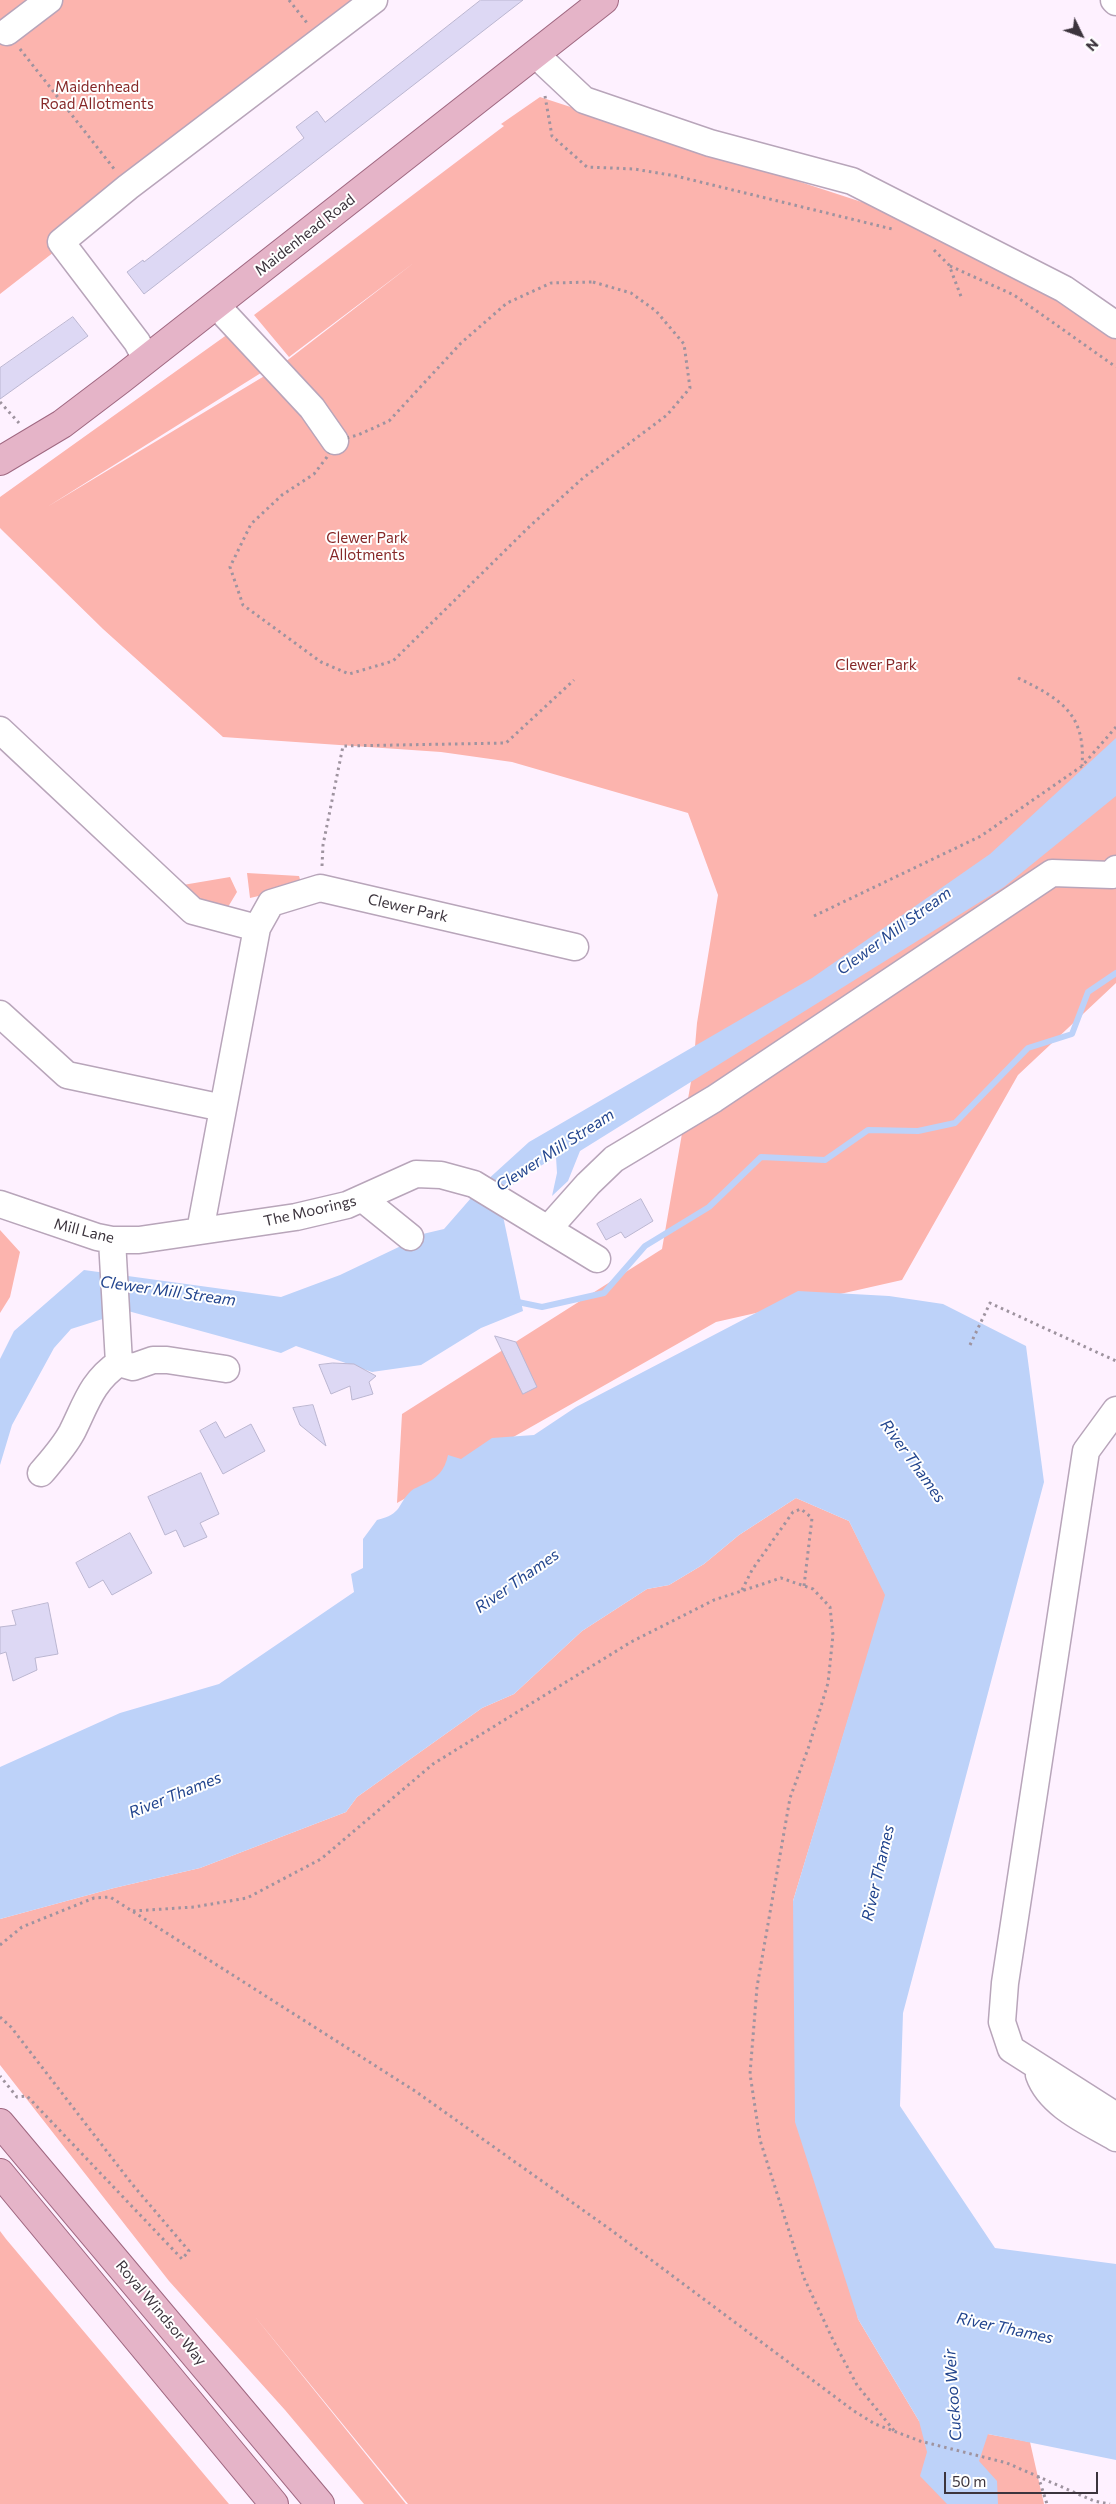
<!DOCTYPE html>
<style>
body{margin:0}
#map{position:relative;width:1116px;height:2504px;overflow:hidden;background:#fef1ff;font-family:Commissioner,sans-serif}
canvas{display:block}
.north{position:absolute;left:1056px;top:10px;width:50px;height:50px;-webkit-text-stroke:4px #fff;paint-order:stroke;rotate:132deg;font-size:14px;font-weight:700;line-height:20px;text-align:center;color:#3c343d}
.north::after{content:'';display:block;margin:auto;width:18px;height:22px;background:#3c343d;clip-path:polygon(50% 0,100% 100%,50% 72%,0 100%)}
.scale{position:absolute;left:944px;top:2472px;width:154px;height:22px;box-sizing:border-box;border:2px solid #3c343d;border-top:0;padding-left:6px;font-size:15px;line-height:18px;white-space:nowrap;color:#3c343d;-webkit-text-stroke:4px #fff;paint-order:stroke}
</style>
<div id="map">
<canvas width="1116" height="2504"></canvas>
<div class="north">N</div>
<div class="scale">50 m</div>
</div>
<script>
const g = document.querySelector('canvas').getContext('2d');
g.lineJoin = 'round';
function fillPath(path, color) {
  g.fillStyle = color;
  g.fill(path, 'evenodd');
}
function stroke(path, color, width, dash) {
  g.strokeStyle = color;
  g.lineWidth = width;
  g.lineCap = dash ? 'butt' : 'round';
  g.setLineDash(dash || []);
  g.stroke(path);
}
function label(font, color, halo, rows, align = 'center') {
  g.font = font + ' Commissioner,sans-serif';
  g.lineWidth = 4;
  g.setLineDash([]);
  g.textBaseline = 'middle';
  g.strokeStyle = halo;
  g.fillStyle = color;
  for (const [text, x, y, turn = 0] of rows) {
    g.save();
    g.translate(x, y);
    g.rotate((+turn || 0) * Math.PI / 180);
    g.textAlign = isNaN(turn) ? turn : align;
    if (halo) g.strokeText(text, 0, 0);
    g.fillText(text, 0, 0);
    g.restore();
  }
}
const green = new Path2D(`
 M 0,0 L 378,0 L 0,294 Z
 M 540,97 L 969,237 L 1116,330 L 1116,983 L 1018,1075 L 902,1280 L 716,1322 L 397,1503 L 402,1414 L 662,1249 L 693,1070 L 697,1023 L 718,895 L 688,813 L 512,762 L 441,752 L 223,737 L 103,629 L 5,533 L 0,528 L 0,497 L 235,329 L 272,366 L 47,507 L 276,369 L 415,262 L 289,357 L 254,315 L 504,126 L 501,124 Z
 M 247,873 L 299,876 L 302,886 L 250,898 Z
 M 230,877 L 237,892 L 225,912 L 200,906 L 177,886 Z
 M 0,1230 L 20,1252 L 10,1297 L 0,1313 Z
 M 796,1498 L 849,1521 L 886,1595 L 793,1901 L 858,2319 L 919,2421 L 1030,2442 L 1044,2504 L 408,2504 L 252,2313 L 406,2504 L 364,2504 L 285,2410 L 169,2281 L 0,2065 L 0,1919 L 114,1888 L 200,1868 L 346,1812 L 357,1797 L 482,1708 L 514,1694 L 582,1631 L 647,1589 L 669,1585 L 704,1564 L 739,1535 Z
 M 0,2231 L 6,2239 L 229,2504 L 0,2504 Z`);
const water = new Path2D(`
 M 1116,738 L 1116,796 L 1004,887 L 580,1151 L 568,1181 L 552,1196 L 557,1173 L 556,1157 L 523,1176 L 499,1197 L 523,1311 L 481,1328 L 421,1365 L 372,1372 L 296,1346 L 281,1353 L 128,1311 L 71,1329 L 54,1348 L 12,1425 L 0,1465 L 0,1359 L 14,1331 L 84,1270 L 281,1297 L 340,1275 L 403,1245 L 410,1237 L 444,1229 L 485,1182 L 529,1142 L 812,978 L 990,854 Z
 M 798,1291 L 889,1296 L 943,1304 L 1026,1346 L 1044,1482 L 903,2013 L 900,2106 L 995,2248 L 1116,2264 L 1116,2460 L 988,2434 L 979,2461 L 997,2481 L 998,2504 L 947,2504 L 920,2476 L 927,2452 L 919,2421 L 858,2319 L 795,2122 L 793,1901 L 885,1595 L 849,1521 L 796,1498 L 739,1535 L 704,1564 L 669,1585 L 647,1589 L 582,1631 L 514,1694 L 482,1708 L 357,1797 L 346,1812 L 200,1868 L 114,1888 L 0,1919 L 0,1767 L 120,1713 L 219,1684 L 354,1592 L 351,1574 L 363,1568 L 363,1539 L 377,1520 C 403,1514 397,1504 411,1491 C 414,1488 419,1487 422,1485 C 437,1479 445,1470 448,1455 L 461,1459 L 492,1438 L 534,1435 L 576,1407 Z`);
const stream = new Path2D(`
 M 513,1301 L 542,1307 L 604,1293 L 645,1246 L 709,1207 L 761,1157 L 825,1160 L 868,1130 L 918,1131 L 955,1123 L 1028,1048 L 1072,1034 L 1088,992 L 1116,973`);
const building = new Path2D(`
 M 481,0 L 523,0 L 144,294 L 127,272 L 143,260 L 144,262 L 304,138 L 296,127 L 317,111 L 325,122 Z
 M 73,317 L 88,336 L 0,399 L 0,368 Z
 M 641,1199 L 653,1221 L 625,1238 L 621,1232 L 606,1240 L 597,1224 Z
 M 495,1336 L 516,1342 L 537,1387 L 523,1394 Z
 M 333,1363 L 354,1364 L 376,1376 L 369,1382 L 373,1394 L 352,1400 L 350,1386 L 331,1394 L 319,1365 Z
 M 313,1405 L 326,1446 L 300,1425 L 293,1408 Z
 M 216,1422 L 225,1438 L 251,1424 L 265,1451 L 223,1474 L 200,1431 Z
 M 201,1473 L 219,1514 L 200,1523 L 207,1537 L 184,1547 L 176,1530 L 165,1535 L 148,1497 Z
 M 130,1533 L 152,1573 L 112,1595 L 103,1580 L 89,1588 L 76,1563 Z
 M 48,1603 L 58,1654 L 35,1658 L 37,1670 L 13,1681 L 6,1652 L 0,1654 L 0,1627 L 16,1625 L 12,1611 Z`);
const path = new Path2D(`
 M 289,0 L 307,23
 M 20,49 L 115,170
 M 545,96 L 552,136 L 587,167 L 634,169 L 676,176 L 892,229
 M 934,250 L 949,265 L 962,299
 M 950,266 L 1014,295 L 1116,367
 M 593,282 L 631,293 L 656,311 L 684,344 L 690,388 L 667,415 L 583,478 L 530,526 L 393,661 L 349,674 L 321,662 L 243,605 L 230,567 L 251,524 L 282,495 L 314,474 L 327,457 L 335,441 L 358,435 L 389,421 L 461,343 L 507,303 L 551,283 Z
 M 0,402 L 19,423
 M 1018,678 C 1061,699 1086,714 1082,766
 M 322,866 L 323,845 L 343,746 L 506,743 L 574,680
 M 814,916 L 981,836 L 1082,766 L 1116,727
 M 970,1345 L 990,1303 L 1116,1361
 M 742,1590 L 752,1570 L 793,1512 L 801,1509 L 812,1518 L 804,1586
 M 133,1911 L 194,1907 L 247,1898 L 321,1859 L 433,1764 L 631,1642 L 714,1600 L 781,1578 L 813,1589 L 830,1607 L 833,1635 L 828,1683 L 809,1746 L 790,1798 L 757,1987 L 750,2074 L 760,2140 L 804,2278 L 834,2342 L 857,2385 L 896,2433
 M 0,1945 L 22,1927 L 94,1898 L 110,1897 L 415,2091 L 611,2230 L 854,2411 L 875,2424 L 920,2441 L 1007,2463 L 1094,2501 L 1110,2504
 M 0,2017 L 11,2027 L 132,2184 L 189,2251 L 182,2259 L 27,2096 L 17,2097 L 0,2076
 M 1038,2476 L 1047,2504`);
const minor = new Path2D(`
 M 1114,0 L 1116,2
 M 7,32 L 49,0
 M 535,54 L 584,100 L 710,143 L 852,181 L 1064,289 L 1116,325
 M 216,305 L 312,408 L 335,441
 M 146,359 L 137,342 L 61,242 L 128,187 L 374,0
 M 0,730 L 193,911 L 257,928 L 271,903 L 320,888 L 575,947
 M 0,1014 L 67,1075 L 223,1108
 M 363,1199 L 410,1237
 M 0,1204 L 97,1237 L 112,1240 L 139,1240 L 296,1217 L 347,1205 L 416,1174 L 441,1175 L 474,1184 L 597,1259
 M 548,1229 L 588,1184 L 614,1159 L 714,1099 L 1052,873 L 1112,875 L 1116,869
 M 200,1231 L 257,928
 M 119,1363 L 133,1367 L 153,1360 L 167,1360 L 226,1369
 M 1116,1410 L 1086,1451 L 1005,1983 L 1002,2022 L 1011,2049 L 1116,2116
 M 41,1473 C 52,1460 64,1447 72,1432 C 86,1404 92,1381 119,1363 L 112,1240
 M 1039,2075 C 1050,2106 1089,2122 1116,2138`);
const major = new Path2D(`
 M 0,461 L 62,424 L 120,380 L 604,0
 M 0,2123 L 320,2504
 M 0,2173 L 274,2504`);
const parkNames = [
 ["Maidenhead",97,87],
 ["Road Allotments",97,104],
 ["Clewer Park",367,538],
 ["Allotments",367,555],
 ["Clewer Park",876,665]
];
const streetNames = [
 ["Maidenhead Road",305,235,-38],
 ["Clewer Park",408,908,13],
 ["The Moorings",310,1211,-13],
 ["Mill Lane",84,1231,14],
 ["Royal Windsor Way",161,2313,50]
];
const waterNames = [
 ["Clewer Mill Stream",894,931,-36],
 ["Clewer Mill Stream",555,1150,-33],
 ["Clewer Mill Stream",168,1291,8],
 ["River Thames",913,1461,54],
 ["River Thames",517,1581,-35],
 ["River Thames",175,1795,-22],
 ["River Thames",878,1873,-77],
 ["River Thames",1005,2328,12],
 ["Cuckoo Weir",953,2395,-94]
];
fillPath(green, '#fcb4ae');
fillPath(water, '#bdd2f9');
stroke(stream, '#bdd2f9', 6);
fillPath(building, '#ddd8f4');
stroke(building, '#bbb6d1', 1);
stroke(minor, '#b8a5ba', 29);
stroke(major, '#9f6780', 30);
stroke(path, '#9e939f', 3, [2.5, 4]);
stroke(minor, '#fff', 26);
stroke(major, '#e5b4c8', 28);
label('15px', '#862828', '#fff', parkNames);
label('15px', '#3c343d', '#fff', streetNames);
label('italic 16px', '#22458e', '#fff', waterNames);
</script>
